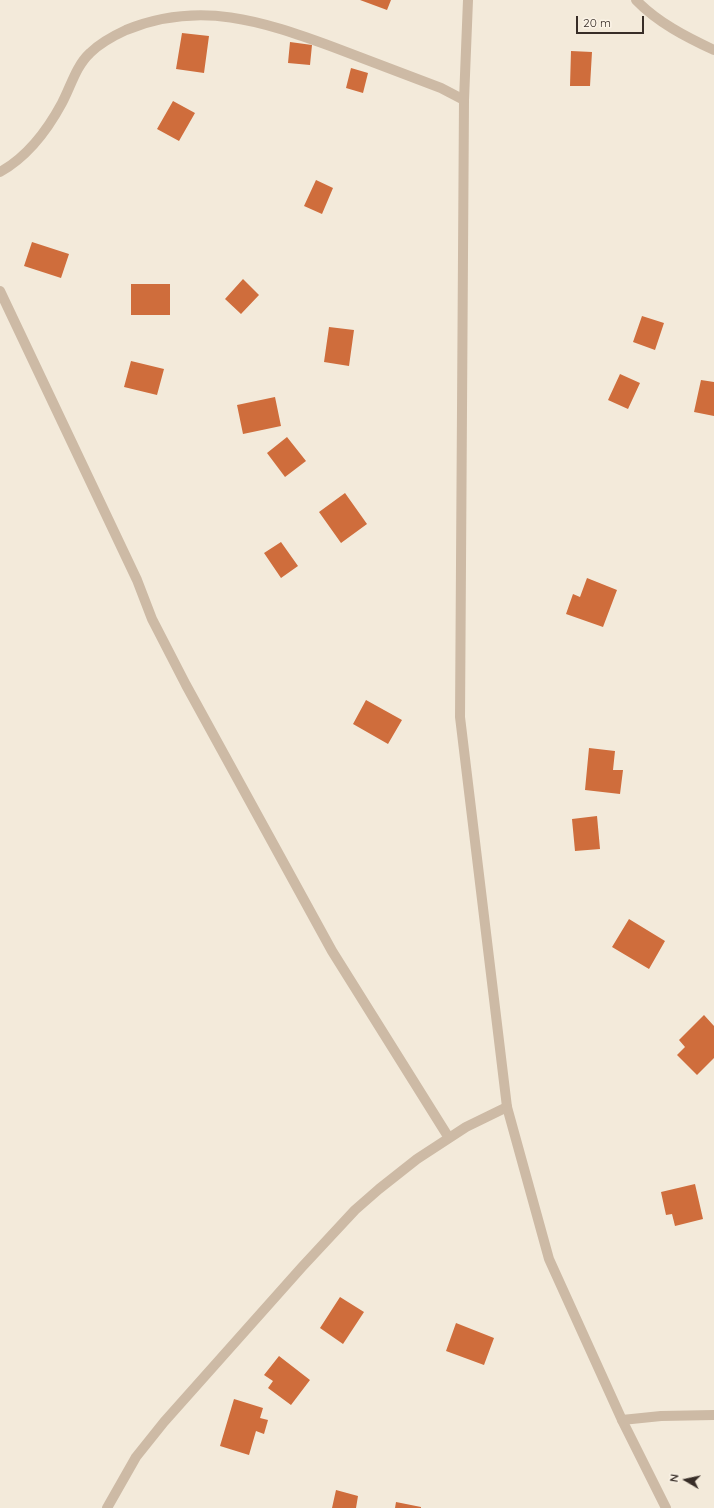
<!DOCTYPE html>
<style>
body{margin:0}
#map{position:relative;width:714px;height:1508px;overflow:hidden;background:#f3eada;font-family:Quicksand,sans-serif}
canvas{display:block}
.north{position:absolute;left:666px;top:1460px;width:40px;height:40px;-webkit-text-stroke:3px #fbf3e6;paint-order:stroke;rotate:279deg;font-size:11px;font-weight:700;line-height:16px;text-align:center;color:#372d27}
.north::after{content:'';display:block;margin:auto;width:14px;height:18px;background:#372d27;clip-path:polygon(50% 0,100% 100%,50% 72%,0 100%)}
.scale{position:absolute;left:576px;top:16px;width:68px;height:18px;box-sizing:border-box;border:2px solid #372d27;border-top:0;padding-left:5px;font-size:12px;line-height:14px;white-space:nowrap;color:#372d27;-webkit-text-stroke:3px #fbf3e6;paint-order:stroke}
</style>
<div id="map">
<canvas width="714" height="1508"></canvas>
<div class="north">N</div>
<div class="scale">20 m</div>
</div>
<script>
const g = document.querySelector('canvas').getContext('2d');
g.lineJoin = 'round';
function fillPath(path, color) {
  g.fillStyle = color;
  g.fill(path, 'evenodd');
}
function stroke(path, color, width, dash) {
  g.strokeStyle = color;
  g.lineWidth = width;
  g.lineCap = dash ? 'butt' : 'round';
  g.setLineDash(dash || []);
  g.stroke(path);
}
const building = new Path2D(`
 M 360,0 L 391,0 L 387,10 Z
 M 182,33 L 209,36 L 204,73 L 176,69 Z
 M 290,42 L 312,45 L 310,65 L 288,63 Z
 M 571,51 L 592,52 L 590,86 L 570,86 Z
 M 351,68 L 368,73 L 363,93 L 346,88 Z
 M 173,101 L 195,113 L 179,141 L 157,129 Z
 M 316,180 L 333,188 L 322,214 L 304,206 Z
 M 32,242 L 69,254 L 61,278 L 24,266 Z
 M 243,279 L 259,295 L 241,314 L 225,299 Z
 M 131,284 L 170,284 L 170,315 L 131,315 Z
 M 642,316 L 664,323 L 655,350 L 633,342 Z
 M 329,327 L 354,330 L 349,366 L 324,362 Z
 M 131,361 L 164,369 L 157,395 L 124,387 Z
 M 620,374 L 640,383 L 628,409 L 608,400 Z
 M 701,380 L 714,382 L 714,416 L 694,412 Z
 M 275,397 L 281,426 L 243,434 L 237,405 Z
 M 287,437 L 306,461 L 285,477 L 267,453 Z
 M 345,493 L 367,524 L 341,543 L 319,512 Z
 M 281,542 L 298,566 L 281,578 L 264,553 Z
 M 587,578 L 617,590 L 603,627 L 566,614 L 573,594 L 580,597 Z
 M 366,700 L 402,720 L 388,744 L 353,724 Z
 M 589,748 L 615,751 L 613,770 L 623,770 L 620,794 L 585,790 Z
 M 597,816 L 600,849 L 575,851 L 572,819 Z
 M 629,919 L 665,941 L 649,969 L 612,947 Z
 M 704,1015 L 714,1026 L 714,1058 L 697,1075 L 677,1055 L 685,1047 L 679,1040 Z
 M 695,1184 L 703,1219 L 675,1226 L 672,1214 L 666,1215 L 661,1192 Z
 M 340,1297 L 364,1312 L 343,1344 L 320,1328 Z
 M 456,1323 L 494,1338 L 484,1365 L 446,1351 Z
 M 279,1356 L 310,1380 L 291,1405 L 268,1388 L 273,1381 L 264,1375 Z
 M 234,1399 L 263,1408 L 260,1418 L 268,1420 L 264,1434 L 256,1431 L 249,1455 L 220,1446 Z
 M 336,1490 L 358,1496 L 356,1508 L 332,1508 Z
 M 396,1502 L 421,1507 L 421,1508 L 395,1508 Z`);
const minor = new Path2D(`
 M 636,0 C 657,22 686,37 714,50
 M 0,172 C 27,157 48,129 62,103 C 71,86 76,66 90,53 C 100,43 113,36 126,30 C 200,0 262,21 333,47 C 369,61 405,74 441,88 L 464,100
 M 0,291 L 137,580 L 152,619 L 186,685 L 332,951 L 449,1138
 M 622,1420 L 661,1416 L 714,1415
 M 107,1508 L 136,1457 L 164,1422 L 302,1267 L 355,1210 L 379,1189 L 417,1159 L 466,1127 L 507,1107`);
const tertiary = new Path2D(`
 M 468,0 L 464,100 L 460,717 L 507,1107 L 549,1259 L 622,1420 L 666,1508`);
fillPath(building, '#cf6d3c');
stroke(minor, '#cdbaa5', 10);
stroke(tertiary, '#cdbaa5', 10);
</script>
